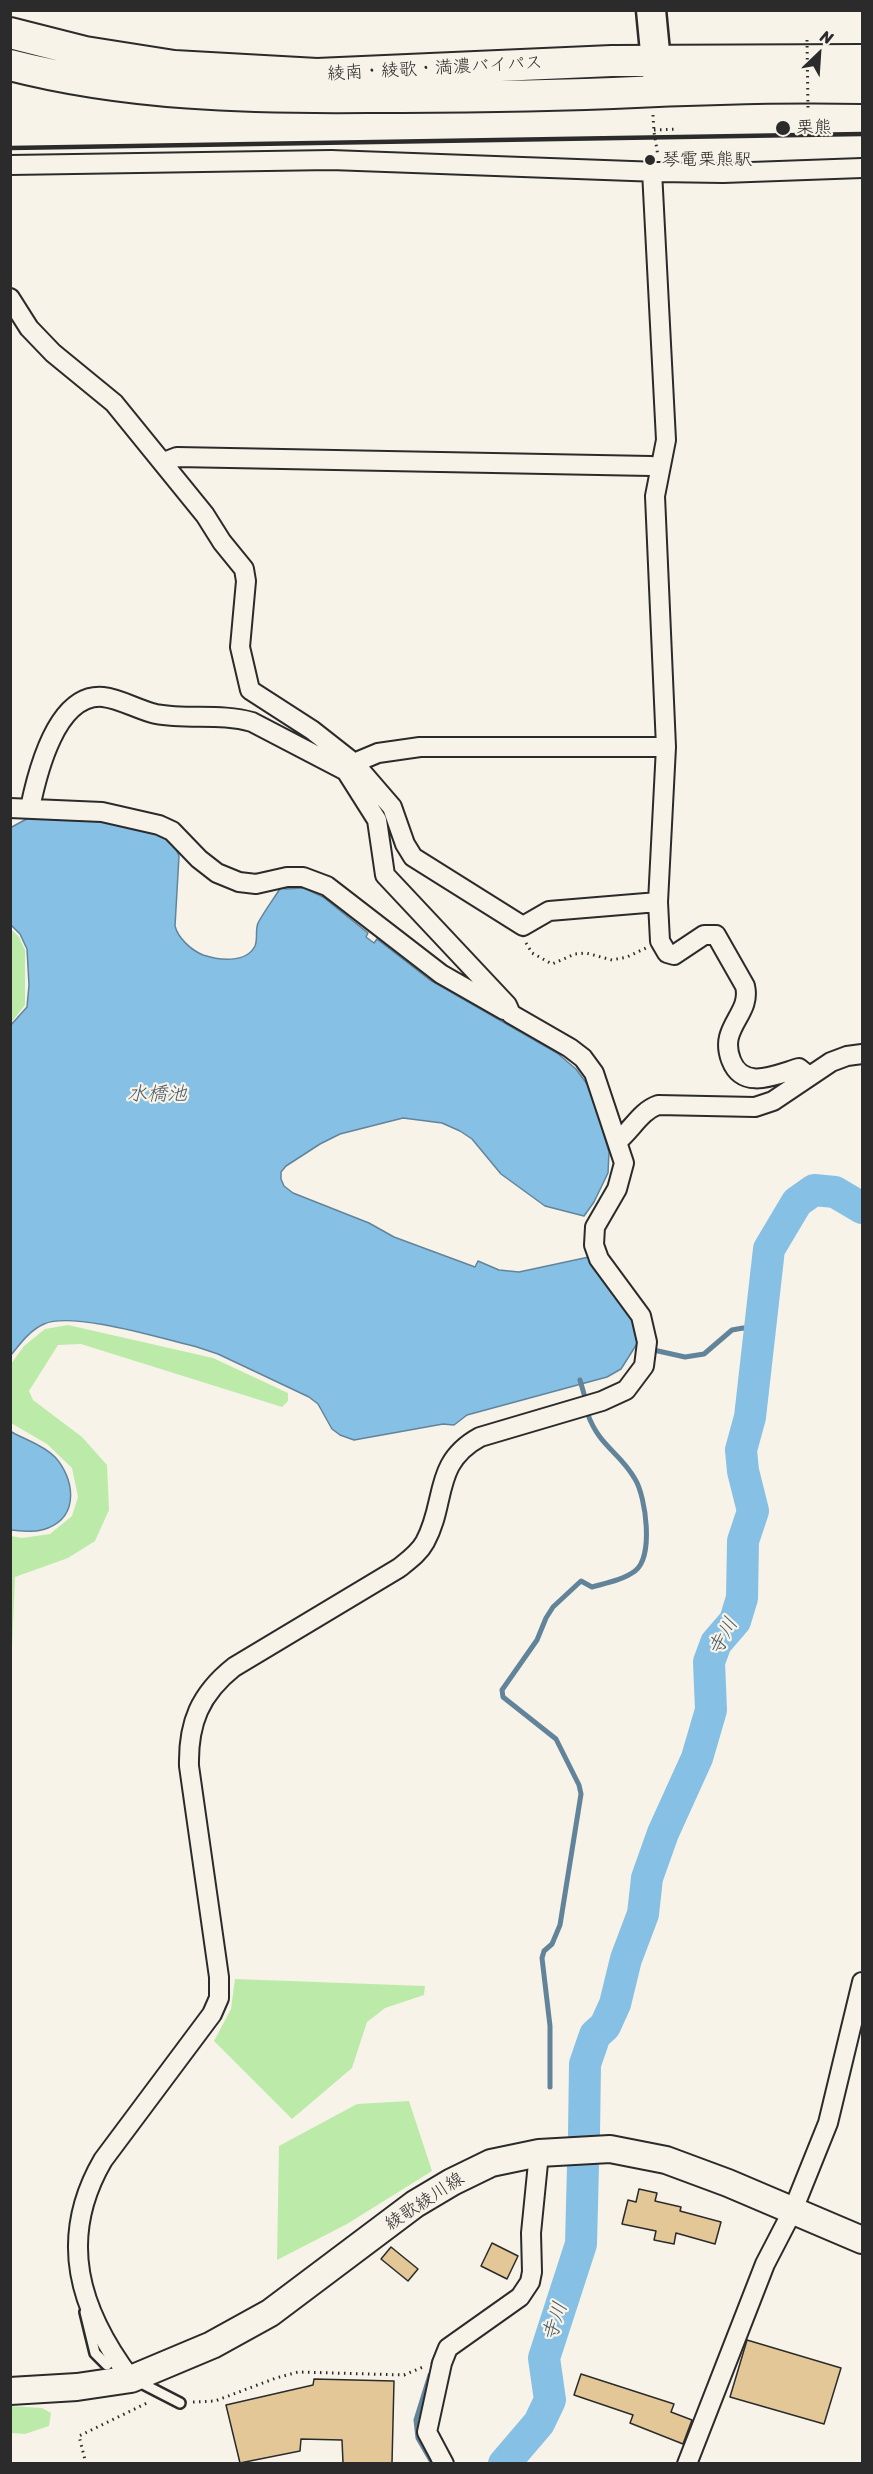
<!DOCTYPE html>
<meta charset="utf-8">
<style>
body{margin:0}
#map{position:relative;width:873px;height:2474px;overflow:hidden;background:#f7f3e8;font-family:Sriracha,sans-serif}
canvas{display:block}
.frame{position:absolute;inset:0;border:12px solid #2b2b2b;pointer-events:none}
.north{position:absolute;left:789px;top:24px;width:60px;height:60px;-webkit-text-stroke:4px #f7f3e8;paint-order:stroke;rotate:25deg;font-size:16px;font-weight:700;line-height:24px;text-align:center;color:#2b2b2b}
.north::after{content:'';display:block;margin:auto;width:21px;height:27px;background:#2b2b2b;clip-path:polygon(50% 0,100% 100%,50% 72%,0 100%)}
</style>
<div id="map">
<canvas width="873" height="2474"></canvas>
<div class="frame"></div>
<div class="north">N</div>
</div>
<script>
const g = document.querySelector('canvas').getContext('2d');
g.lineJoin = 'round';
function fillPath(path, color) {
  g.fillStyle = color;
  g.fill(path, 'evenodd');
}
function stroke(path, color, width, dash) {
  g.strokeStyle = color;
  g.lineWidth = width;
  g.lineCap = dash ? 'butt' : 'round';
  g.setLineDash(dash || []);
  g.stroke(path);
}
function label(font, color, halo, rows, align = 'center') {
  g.font = font + ' Sriracha,"Klee One",sans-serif';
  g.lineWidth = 4.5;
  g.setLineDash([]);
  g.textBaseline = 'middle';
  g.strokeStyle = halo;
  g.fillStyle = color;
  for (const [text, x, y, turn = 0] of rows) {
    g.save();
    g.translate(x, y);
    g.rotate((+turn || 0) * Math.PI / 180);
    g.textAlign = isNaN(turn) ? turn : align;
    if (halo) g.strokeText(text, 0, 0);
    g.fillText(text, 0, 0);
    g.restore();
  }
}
const green = new Path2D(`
 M 11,929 L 19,937 L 25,950 L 25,1005 L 11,1023 Z
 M 68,1325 L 213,1358 L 288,1393 L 288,1401 L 282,1407 L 81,1344 L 58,1345 L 29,1391 L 33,1400 L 82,1437 L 107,1465 L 109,1510 L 95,1541 L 68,1558 L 15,1577 L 11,1672 L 11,1536 L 22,1538 L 50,1534 L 72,1516 L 78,1497 L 72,1468 L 47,1444 L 11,1423 L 11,1364 L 24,1346 L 45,1329 Z
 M 235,1979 L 425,1986 L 424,1995 L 385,2008 L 367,2022 L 352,2068 L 292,2119 L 214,2041 L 231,2009 Z
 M 409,2101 L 432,2171 L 347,2224 L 277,2260 L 279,2146 L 357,2104 Z
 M 11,2406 L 42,2408 L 51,2413 L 49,2426 L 25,2434 L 11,2433 Z`);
const water = new Path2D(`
 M 32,816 L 97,818 L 171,837 L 179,856 L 175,926 C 178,938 191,950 203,955 C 218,960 246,964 255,946 C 258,939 255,930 258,923 C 265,910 275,897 283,884 L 285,889 L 304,888 L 323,897 L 368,933 L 366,937 L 374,943 L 377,939 L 430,980 L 557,1053 L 576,1069 L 590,1088 L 609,1152 L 608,1173 L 594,1202 L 584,1216 L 545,1206 L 501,1174 L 472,1139 L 460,1131 L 442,1123 L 403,1118 L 340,1134 L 320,1144 L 286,1166 L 281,1172 L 281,1179 L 284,1186 L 293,1193 L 369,1223 L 394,1237 L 475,1267 L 478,1261 L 499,1270 L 519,1272 L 589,1257 L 636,1321 L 640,1339 L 621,1369 L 607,1377 L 467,1415 L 454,1425 L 443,1424 L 354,1440 L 340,1435 L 332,1429 L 318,1404 L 309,1397 L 218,1354 L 197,1347 C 163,1339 73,1311 44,1324 C 30,1330 20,1344 11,1355 L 10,1026 L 27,1007 L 29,985 L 27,949 L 20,934 L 11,925 L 10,828 Z
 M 10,1431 C 25,1440 42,1444 55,1457 C 74,1478 80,1515 48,1528 C 37,1533 22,1531 11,1530 Z`);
const stream = new Path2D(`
 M 649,1349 L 685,1357 L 704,1354 L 732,1330 L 743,1328 L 760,1331
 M 580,1380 L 584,1394
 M 550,2087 L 550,2026 L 542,1958 L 544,1951 L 552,1944 L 560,1925 L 581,1794 L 579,1785 L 556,1739 L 503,1697 L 502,1690 L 537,1640 L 546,1618 L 553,1607 L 581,1581 L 592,1587 C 606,1583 623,1580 635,1571 C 654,1557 646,1497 635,1479 C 619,1451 599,1447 587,1412
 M 433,2363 L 441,2344
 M 430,2375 L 416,2420 L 418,2438 L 433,2464`);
const river = new Path2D(`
 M 584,2134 L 585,2064 L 595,2035 L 605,2026 L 615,2004 L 626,1959 L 643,1914 L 647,1878 L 663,1833 L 697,1758 L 711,1710 L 709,1662 L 716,1643 L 735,1621 L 742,1598 L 743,1541 L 753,1511 L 743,1471 L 741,1450 L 750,1417 L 769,1249 L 797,1202 L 814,1190 L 835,1192 L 862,1208
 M 504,2464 L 539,2423 L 550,2400 L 544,2358 L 581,2244 L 583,2166`);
const building = new Path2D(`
 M 639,2189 L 657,2193 L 655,2201 L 681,2207 L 680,2211 L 721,2222 L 715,2244 L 676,2233 L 674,2244 L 654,2240 L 656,2231 L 622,2224 L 628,2200 L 636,2202 Z
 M 492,2243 L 518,2256 L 507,2279 L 481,2266 Z
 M 391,2247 L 418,2269 L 408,2281 L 381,2259 Z
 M 747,2340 L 841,2368 L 824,2424 L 730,2397 Z
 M 581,2374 L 674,2404 L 671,2412 L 692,2420 L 683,2444 L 630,2423 L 633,2415 L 574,2395 Z
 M 314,2379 L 394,2381 L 392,2463 L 343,2463 L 342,2440 L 301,2439 L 300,2451 L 240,2463 L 226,2405 L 313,2385 Z`);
const path = new Path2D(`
 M 653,115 L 654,132 L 658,156
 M 654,130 L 678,129
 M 526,943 L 532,953 L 552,964 L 575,954 L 586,953 L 612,960 L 627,957 L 646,948
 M 193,2402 L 215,2401 L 276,2378 L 298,2372 L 404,2375 L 423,2367
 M 86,2464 L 79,2436 L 149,2402`);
const service = new Path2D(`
 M 85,2312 L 95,2353 L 107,2365
 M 145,2385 L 180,2403`);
const minor = new Path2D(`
 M 10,165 L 331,160 L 659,172 L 723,173 L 862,168
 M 10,298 L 29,328 L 53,353 L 114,403 L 205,515 L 222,542 L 244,569 L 246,581 L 240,647 L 250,690 L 312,730 L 354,763 L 392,807 L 405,844 L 413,857 L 523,926 L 549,911 L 658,902 L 666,747
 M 164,462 L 177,457 L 651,466 L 660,468
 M 10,808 L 102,812 L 159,825 L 172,831 L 199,859 L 217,873 L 239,882 L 256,884 L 287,877 L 303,877 L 327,886 L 441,974 L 504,1010
 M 30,808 C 37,774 56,693 103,697 C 121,699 138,710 156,714 C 188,720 221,713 252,722 L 346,771
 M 658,902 L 660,941 L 667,953 L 674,955 L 704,935 L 716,935 L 745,986 C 750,1007 734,1018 729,1037 C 727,1045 728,1052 731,1060 C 743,1091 775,1075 799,1068 L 809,1076
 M 618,1141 C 633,1128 641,1111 658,1105 L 755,1107 L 773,1101 L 831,1062 L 847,1056 L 862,1054
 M 131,2379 C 79,2310 57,2239 103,2160 L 212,2014 L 219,1998 L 219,1977 L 189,1766 C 188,1723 200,1694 234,1667 L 399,1568 C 409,1560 419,1553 425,1542 C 447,1502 432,1463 480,1437 L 602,1401 L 626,1390 L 644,1366 L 647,1342 L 641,1316 L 599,1259 L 594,1245 L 595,1227 L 617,1189 L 624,1163 L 594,1073 L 583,1058 L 570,1048 L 511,1014 L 507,1005 L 385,875 L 377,820 L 346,771 L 354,763 L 378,753 L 420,747 L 666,747 L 655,496 L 666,440 L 652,171
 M 444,2464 L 427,2432 L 442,2363 L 448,2348 L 520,2297 L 530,2282 L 532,2272 L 531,2233 L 539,2153
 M 687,2464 L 765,2264 L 793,2210 L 828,2123 L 862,1982`);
const secondary = new Path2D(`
 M 10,2391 L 77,2387 L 131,2379 L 212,2345 L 270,2313 L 415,2204 L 452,2182 L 491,2163 L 539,2153 L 610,2149 L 666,2160 L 728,2183 L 862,2240`);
const primary = new Path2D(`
 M 651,10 L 658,83`);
const trunk = new Path2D(`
 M 10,33 L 85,52 L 174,66 L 317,74 L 612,61 L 862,60
 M 10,65 C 126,95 249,98 367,97 C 449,97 531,96 613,93 C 696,89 779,86 862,88`);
const rail = new Path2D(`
 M 10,148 L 862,134`);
const pathBridge = new Path2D(`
 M 807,40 L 808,108`);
const markers = [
 [783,128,8,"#2b2b2b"],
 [650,160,6,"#2b2b2b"]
];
const streetNames = [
 ["綾南・綾歌・満濃バイパス",435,69,-3],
 ["綾歌綾川線",425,2202,-33]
];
const poiNames = [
 ["栗熊",796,128],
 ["琴電栗熊駅",662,160]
];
const waterNames = [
 ["水橋池",157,1095],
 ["寺川",724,1637,-61],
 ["寺川",556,2322,-72]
];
fillPath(green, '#bceba9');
fillPath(water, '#86c0e5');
stroke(water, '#62849b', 1.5);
stroke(stream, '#62849b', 5);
stroke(river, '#86c0e5', 32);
fillPath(building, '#e3c797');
stroke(building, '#2b2b2b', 1.5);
stroke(service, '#2b2b2b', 14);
stroke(minor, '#2b2b2b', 22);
stroke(secondary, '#2b2b2b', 30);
stroke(primary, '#2b2b2b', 33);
stroke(trunk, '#2b2b2b', 34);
stroke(path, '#2b2b2b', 3, [1.5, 4.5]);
stroke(service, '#f7f3e8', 9);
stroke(minor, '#f7f3e8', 18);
stroke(secondary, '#f7f3e8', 26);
stroke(primary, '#f7f3e8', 28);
stroke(trunk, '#f7f3e8', 30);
stroke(rail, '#2b2b2b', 4.5);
stroke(pathBridge, '#2b2b2b', 3, [1.5, 4.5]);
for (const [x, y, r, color] of markers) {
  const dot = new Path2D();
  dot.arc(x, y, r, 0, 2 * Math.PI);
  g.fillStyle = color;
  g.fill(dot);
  stroke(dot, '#f7f3e8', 2);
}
label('18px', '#2b2b2b', '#f7f3e8', streetNames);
label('18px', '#2b2b2b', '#f7f3e8', poiNames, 'left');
label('italic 20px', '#465863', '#f7f3e8', waterNames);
</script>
